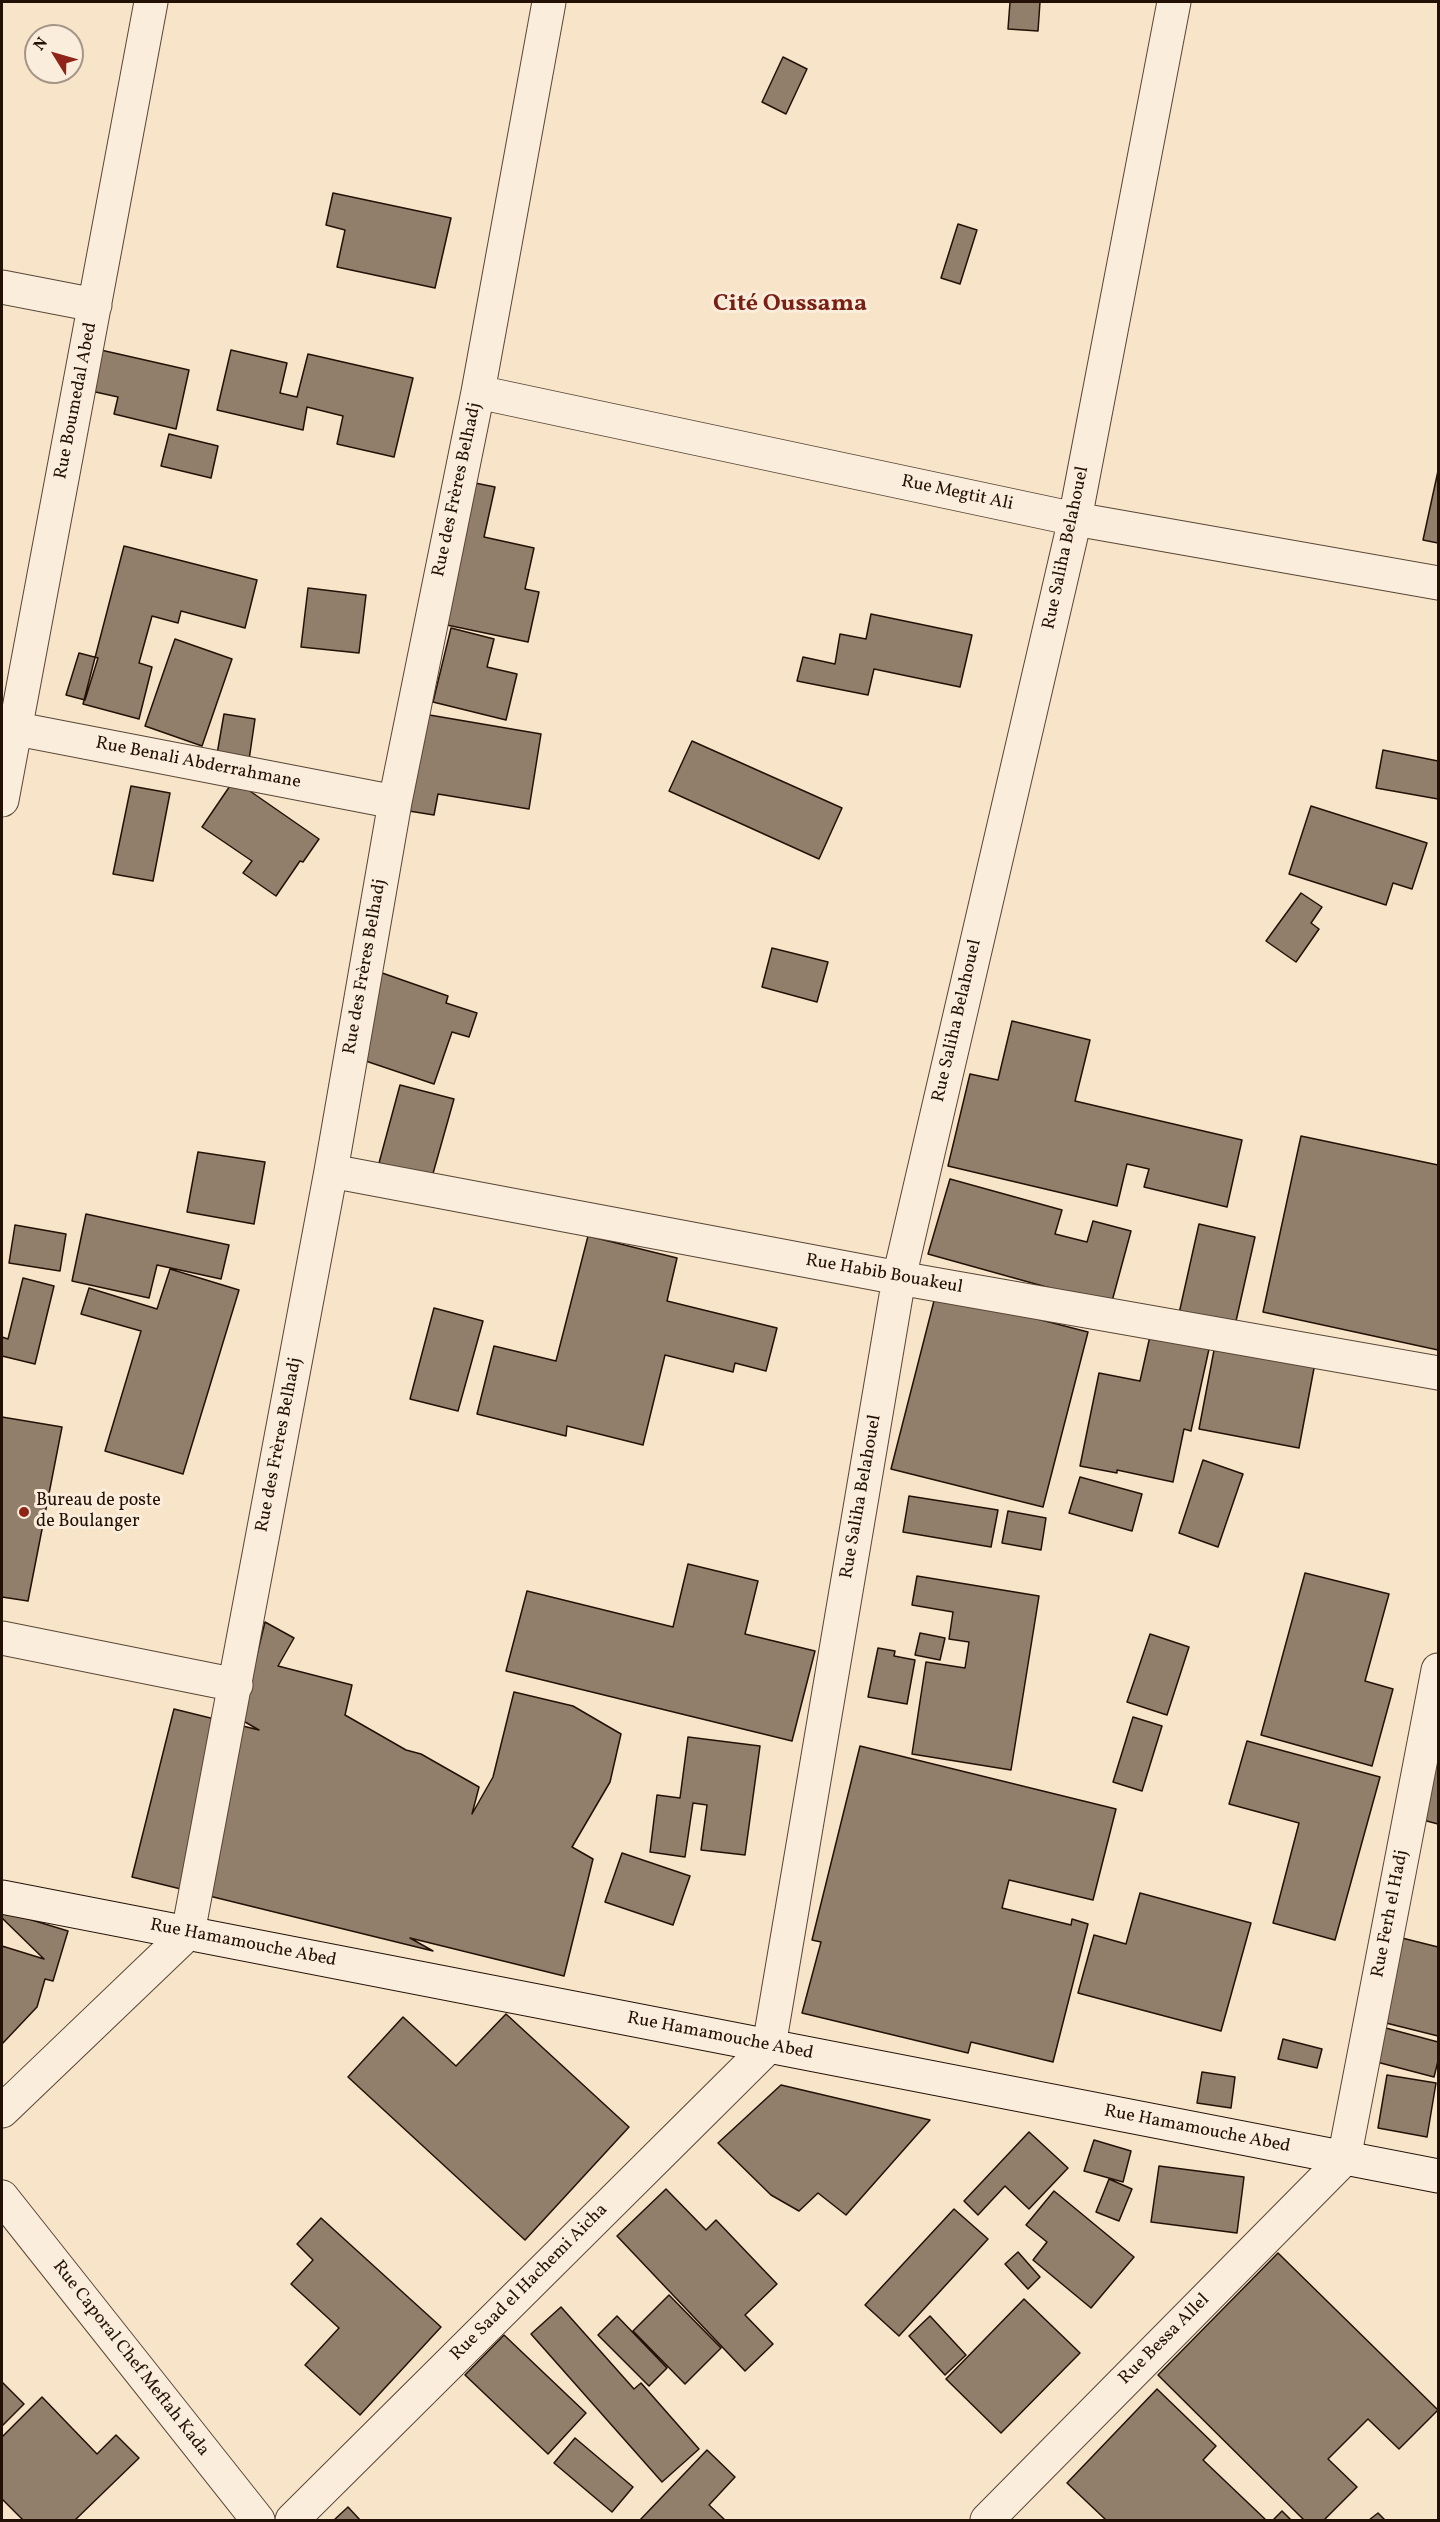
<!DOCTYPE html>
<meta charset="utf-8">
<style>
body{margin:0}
#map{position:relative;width:1440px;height:2522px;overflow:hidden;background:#f8e4c8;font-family:Vollkorn,serif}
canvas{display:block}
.frame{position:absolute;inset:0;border:3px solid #231106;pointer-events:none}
.north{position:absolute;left:24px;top:24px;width:60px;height:60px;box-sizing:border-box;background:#faeddb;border:2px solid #a49586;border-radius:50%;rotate:307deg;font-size:16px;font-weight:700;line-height:24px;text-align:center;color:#231106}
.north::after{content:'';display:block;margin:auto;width:21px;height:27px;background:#8f2418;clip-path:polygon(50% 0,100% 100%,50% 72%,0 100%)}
</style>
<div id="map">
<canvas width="1440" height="2522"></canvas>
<div class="frame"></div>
<div class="north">N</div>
</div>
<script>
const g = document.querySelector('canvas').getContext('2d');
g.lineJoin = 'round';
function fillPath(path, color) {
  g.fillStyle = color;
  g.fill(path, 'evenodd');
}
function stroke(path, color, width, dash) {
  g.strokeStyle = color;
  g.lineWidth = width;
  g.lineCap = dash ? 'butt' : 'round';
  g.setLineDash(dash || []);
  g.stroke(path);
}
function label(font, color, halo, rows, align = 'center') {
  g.font = font + ' Vollkorn,serif';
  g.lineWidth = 6;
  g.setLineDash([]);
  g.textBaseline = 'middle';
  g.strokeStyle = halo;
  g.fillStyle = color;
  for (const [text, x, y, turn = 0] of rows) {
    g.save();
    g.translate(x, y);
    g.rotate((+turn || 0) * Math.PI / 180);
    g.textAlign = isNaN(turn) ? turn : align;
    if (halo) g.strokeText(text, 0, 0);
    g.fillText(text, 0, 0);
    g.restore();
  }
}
const building = new Path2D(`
 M 1010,2 L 1040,2 L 1038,31 L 1008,29 Z
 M 783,57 L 807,69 L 786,114 L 762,102 Z
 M 333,193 L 451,218 L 435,288 L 337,267 L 345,230 L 326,225 Z
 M 958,224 L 977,230 L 960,284 L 941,278 Z
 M 92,348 L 189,370 L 176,429 L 114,414 L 118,397 L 82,389 Z
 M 231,350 L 287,363 L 280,393 L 297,397 L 308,354 L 413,378 L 394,457 L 337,444 L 343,416 L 307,407 L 303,430 L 217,410 Z
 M 169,434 L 218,446 L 211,478 L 161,466 Z
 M 1438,471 L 1438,543 L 1423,540 Z
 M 470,482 L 495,487 L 484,537 L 534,548 L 525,589 L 539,592 L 528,642 L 423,620 Z
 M 124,546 L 257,580 L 245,628 L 181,611 L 178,623 L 152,616 L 139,663 L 152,667 L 139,719 L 83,704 Z
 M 308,588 L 366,595 L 359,653 L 301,647 Z
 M 871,614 L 972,635 L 960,687 L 874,669 L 868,695 L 797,681 L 803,657 L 835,664 L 840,634 L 866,639 Z
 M 451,628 L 494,639 L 487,667 L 517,674 L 506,720 L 433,702 Z
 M 175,639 L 232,659 L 202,746 L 145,726 Z
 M 79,653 L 98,658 L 85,700 L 66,695 Z
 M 406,711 L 541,734 L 529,809 L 438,794 L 434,815 L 390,808 Z
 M 224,714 L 255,719 L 249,760 L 217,754 Z
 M 692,741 L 842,808 L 819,859 L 669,791 Z
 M 1383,750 L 1438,761 L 1438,799 L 1376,788 Z
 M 234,780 L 319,839 L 303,862 L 300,861 L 276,896 L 243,873 L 252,861 L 202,827 Z
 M 131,786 L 170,793 L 153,881 L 113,874 Z
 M 1311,806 L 1427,843 L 1412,889 L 1393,883 L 1386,905 L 1289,874 Z
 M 1301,893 L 1322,907 L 1311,923 L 1319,929 L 1296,962 L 1266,941 Z
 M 772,948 L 828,962 L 817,1002 L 762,987 Z
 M 365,967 L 448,996 L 446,1003 L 477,1013 L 469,1037 L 452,1032 L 434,1084 L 336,1051 Z
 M 1012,1021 L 1090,1040 L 1075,1101 L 1242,1140 L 1227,1207 L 1144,1187 L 1149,1169 L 1127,1164 L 1117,1206 L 948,1166 L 970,1074 L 998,1080 Z
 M 400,1085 L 454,1099 L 432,1177 L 379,1163 Z
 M 1301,1136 L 1438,1165 L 1438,1350 L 1263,1312 Z
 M 198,1152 L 265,1162 L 254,1224 L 187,1212 Z
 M 950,1179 L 1062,1210 L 1055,1234 L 1087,1242 L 1093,1221 L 1131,1231 L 1111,1305 L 928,1254 Z
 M 86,1214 L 229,1245 L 221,1279 L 157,1265 L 149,1298 L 72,1281 Z
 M 1199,1224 L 1255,1237 L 1234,1330 L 1178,1318 Z
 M 15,1225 L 66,1234 L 60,1271 L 9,1263 Z
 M 588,1236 L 677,1258 L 667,1301 L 777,1328 L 766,1371 L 735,1363 L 733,1372 L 665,1355 L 643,1445 L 567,1426 L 566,1436 L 477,1414 L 494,1346 L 556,1361 Z
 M 170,1269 L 239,1290 L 183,1474 L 105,1451 L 141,1331 L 81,1314 L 89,1288 L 157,1309 Z
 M 23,1278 L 54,1286 L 35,1364 L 2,1356 L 2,1337 L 8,1339 Z
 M 936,1293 L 1088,1332 L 1043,1507 L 891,1469 Z
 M 434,1308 L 483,1321 L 458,1411 L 410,1399 Z
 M 1150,1336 L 1209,1349 L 1191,1431 L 1184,1429 L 1173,1482 L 1117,1470 L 1117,1473 L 1080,1466 L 1099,1373 L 1140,1381 Z
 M 1215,1345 L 1315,1363 L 1299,1448 L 1199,1429 Z
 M 2,1417 L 62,1427 L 28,1601 L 2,1597 Z
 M 1203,1460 L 1243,1474 L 1218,1547 L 1179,1533 Z
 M 1080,1477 L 1142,1494 L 1132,1531 L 1069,1513 Z
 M 909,1496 L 998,1510 L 991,1547 L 903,1532 Z
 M 1008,1511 L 1046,1518 L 1041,1550 L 1002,1543 Z
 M 688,1564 L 758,1581 L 745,1634 L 815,1651 L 792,1741 L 506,1671 L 527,1591 L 673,1627 Z
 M 1305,1573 L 1389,1594 L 1365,1681 L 1393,1689 L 1372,1766 L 1261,1735 Z
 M 917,1576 L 1039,1596 L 1011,1770 L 912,1754 L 926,1662 L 965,1668 L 969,1642 L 949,1639 L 953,1612 L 912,1605 Z
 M 265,1622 L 294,1638 L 278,1666 L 352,1685 L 345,1715 L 406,1750 L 421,1754 L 479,1787 L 472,1814 L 493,1777 L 514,1692 L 573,1706 L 621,1734 L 610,1782 L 572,1847 L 593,1859 L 564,1976 L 410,1938 L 433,1951 L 132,1877 L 174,1709 L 259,1730 L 226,1711 L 254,1667 Z
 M 920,1633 L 945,1638 L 940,1660 L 915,1655 Z
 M 1150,1634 L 1189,1647 L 1167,1715 L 1127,1702 Z
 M 878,1648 L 895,1651 L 894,1656 L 915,1660 L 907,1704 L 868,1697 Z
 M 1133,1717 L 1162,1726 L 1142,1791 L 1113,1782 Z
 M 688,1737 L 760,1746 L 745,1855 L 701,1850 L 707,1805 L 693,1803 L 685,1857 L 650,1852 L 657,1795 L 680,1798 Z
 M 1247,1741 L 1380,1777 L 1335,1940 L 1273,1923 L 1299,1823 L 1229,1804 Z
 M 860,1746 L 1116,1809 L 1093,1900 L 1009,1880 L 1002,1908 L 1071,1925 L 1072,1919 L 1088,1924 L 1053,2062 L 971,2042 L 968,2053 L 802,2013 L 821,1942 L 812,1940 Z
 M 1438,1754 L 1438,1824 L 1423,1820 Z
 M 622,1853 L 690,1876 L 673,1925 L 605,1902 Z
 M 1140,1893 L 1251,1923 L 1221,2031 L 1078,1993 L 1094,1935 L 1126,1944 Z
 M 2,1911 L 68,1931 L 53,1981 L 45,1979 L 37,2007 L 2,2044 L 2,1946 L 44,1959 L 2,1918 Z
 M 1394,1936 L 1438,1947 L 1438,2036 L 1374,2020 Z
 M 506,2014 L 629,2127 L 525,2240 L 348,2077 L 403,2017 L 456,2066 Z
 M 1382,2027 L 1438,2042 L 1438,2061 L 1434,2077 L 1373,2061 Z
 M 1283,2039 L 1322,2049 L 1317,2068 L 1278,2059 Z
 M 1202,2072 L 1235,2077 L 1231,2108 L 1197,2103 Z
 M 1387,2075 L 1436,2083 L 1427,2137 L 1378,2128 Z
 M 781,2085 L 930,2120 L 846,2215 L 818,2193 L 799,2211 L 771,2195 L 718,2143 Z
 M 1029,2132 L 1068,2168 L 1029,2209 L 1005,2186 L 978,2215 L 964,2201 Z
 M 1094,2140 L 1131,2151 L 1123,2182 L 1084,2171 Z
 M 1159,2166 L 1244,2177 L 1237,2233 L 1151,2222 Z
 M 1109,2179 L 1132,2189 L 1119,2221 L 1096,2212 Z
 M 666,2189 L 706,2230 L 716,2220 L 777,2284 L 745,2315 L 773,2344 L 745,2371 L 617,2236 Z
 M 1054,2191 L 1134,2257 L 1091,2308 L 1033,2260 L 1047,2242 L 1026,2225 Z
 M 954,2209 L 988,2239 L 899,2336 L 865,2305 Z
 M 321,2218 L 441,2327 L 360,2415 L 305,2365 L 339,2328 L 291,2284 L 313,2260 L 297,2244 Z
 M 1018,2252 L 1040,2277 L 1028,2289 L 1005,2264 Z
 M 1278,2253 L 1438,2410 L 1399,2449 L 1368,2419 L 1328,2459 L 1357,2487 L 1324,2520 L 1304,2520 L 1158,2375 Z
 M 669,2295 L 721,2348 L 685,2384 L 633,2331 Z
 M 1024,2299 L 1080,2353 L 1001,2433 L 946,2379 Z
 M 561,2307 L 634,2389 L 641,2383 L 699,2449 L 662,2482 L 531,2334 Z
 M 617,2316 L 667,2368 L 649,2386 L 598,2335 Z
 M 930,2316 L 966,2355 L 945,2375 L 909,2336 Z
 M 504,2335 L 586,2413 L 548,2454 L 465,2375 Z
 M 2,2382 L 24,2404 L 2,2426 Z
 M 1157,2389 L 1216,2446 L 1203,2460 L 1266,2520 L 1106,2520 L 1067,2483 Z
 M 42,2397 L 97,2454 L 116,2435 L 139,2458 L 75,2520 L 23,2520 L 2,2499 L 2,2437 Z
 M 575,2438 L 633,2487 L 612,2512 L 554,2463 Z
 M 707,2450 L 735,2477 L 709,2505 L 725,2520 L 640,2520 Z
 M 348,2507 L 360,2520 L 334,2520 Z
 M 1282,2511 L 1291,2520 L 1273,2520 Z
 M 1378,2513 L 1385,2520 L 1369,2520 Z`);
const minor = new Path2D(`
 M 2,287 L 95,305
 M 478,392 L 1075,519 L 1438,583
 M 2,726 L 395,802
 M 2,800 L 151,2
 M 331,1171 L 899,1278 L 1438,1373
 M 2,1638 L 236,1685
 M 2,2111 L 188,1933 L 331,1171 L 395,802 L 478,392 L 549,2
 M 2,2197 L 258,2520
 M 292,2520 L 769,2046 L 899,1278 L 1075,519 L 1174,2
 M 987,2520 L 1344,2159 L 1438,1670`);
const secondary = new Path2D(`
 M 2,1897 L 1438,2176`);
const markers = [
 [24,1512,6,"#8f2418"]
];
const streetNames = [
 ["Rue Boumedal Abed",77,401,-79],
 ["Rue des Frères Belhadj",458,490,-78],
 ["Rue Megtit Ali",957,494,12],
 ["Rue Saliha Belahouel",1067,548,-78],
 ["Rue Benali Abderrahmane",198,764,11],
 ["Rue des Frères Belhadj",366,967,-80],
 ["Rue Saliha Belahouel",958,1021,-77],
 ["Rue Habib Bouakeul",884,1275,10],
 ["Rue des Frères Belhadj",280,1445,-79],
 ["Rue Saliha Belahouel",862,1497,-80],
 ["Rue Ferh el Hadj",1391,1914,-79],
 ["Rue Hamamouche Abed",243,1944,11],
 ["Rue Hamamouche Abed",720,2037,11],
 ["Rue Hamamouche Abed",1197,2130,11],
 ["Rue Saad el Hachemi Aicha",530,2283,-45],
 ["Rue Bessa Allel",1165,2340,-45],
 ["Rue Caporal Chef Meftah Kada",130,2359,52]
];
const poiNames = [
 ["Bureau de poste",36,1502],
 ["de Boulanger",36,1523]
];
const districtNames = [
 ["Cité Oussama",790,306]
];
fillPath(building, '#927f6b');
stroke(building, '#231106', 1.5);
stroke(minor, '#584636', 35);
stroke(secondary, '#231106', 35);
stroke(minor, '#faeddb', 33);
stroke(secondary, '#faeddb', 33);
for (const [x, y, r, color] of markers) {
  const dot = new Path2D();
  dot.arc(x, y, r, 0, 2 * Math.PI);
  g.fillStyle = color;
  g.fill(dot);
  stroke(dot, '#faeddb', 2);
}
label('18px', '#231106', '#faeddb', streetNames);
label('18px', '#231106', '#faeddb', poiNames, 'left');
label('bold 24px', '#7a1f14', '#faeddb', districtNames);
</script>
